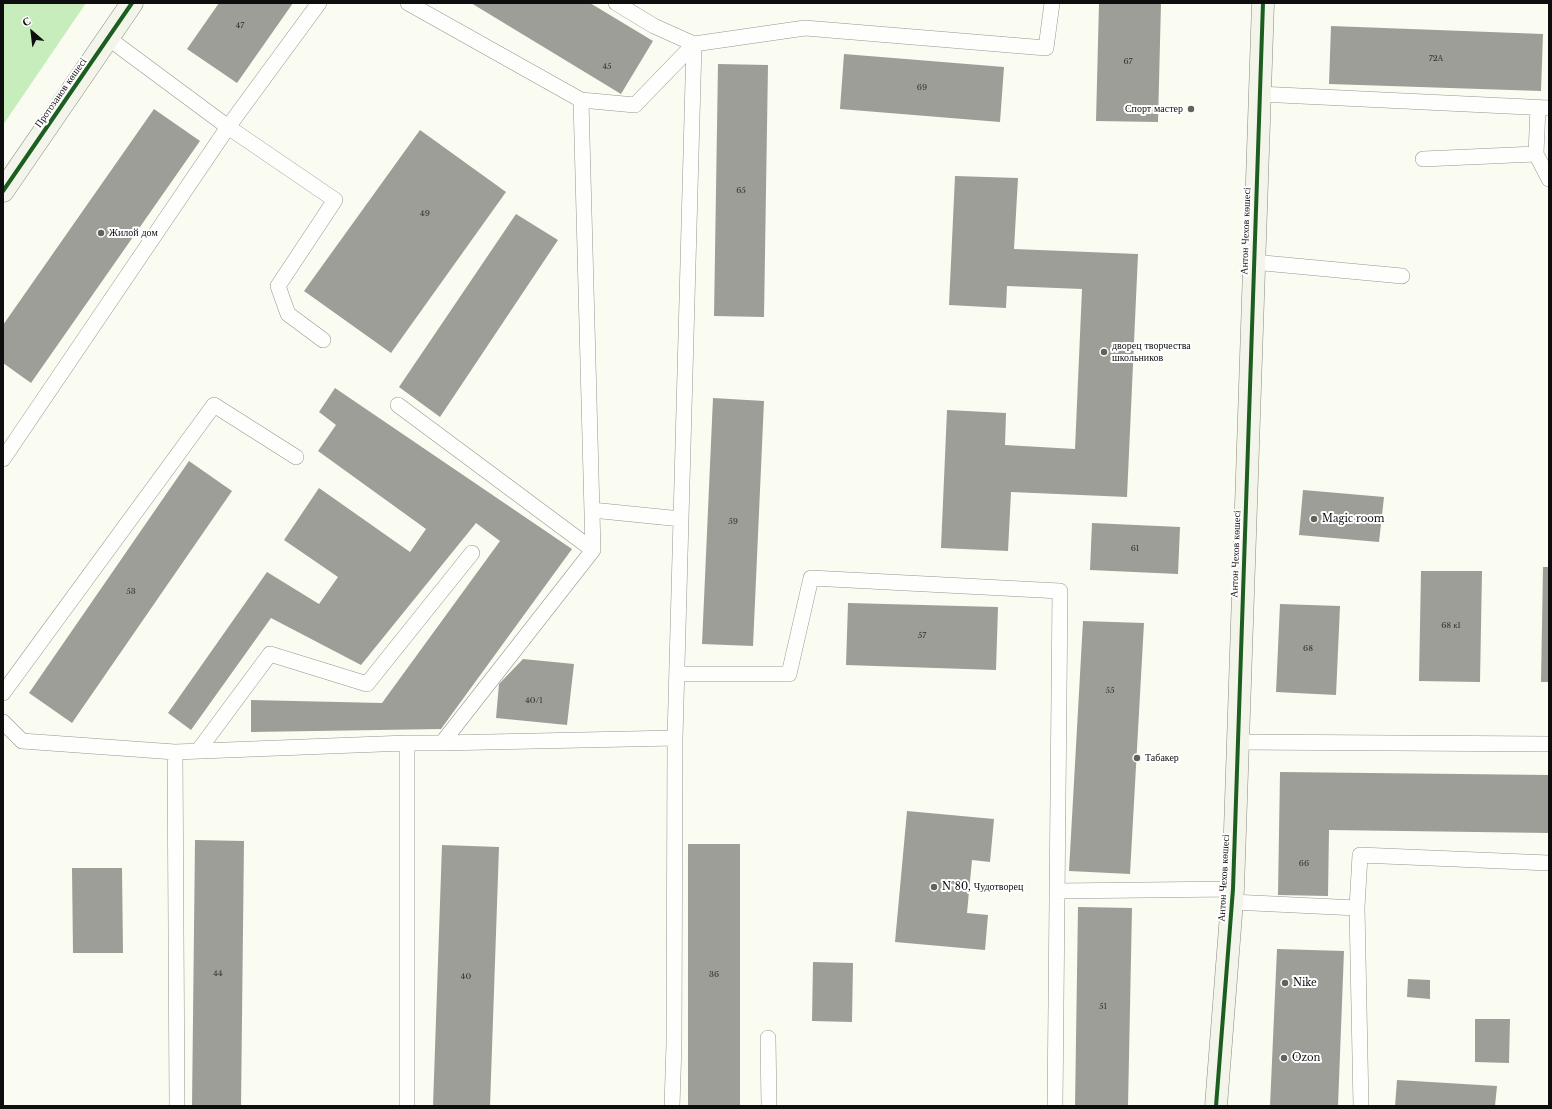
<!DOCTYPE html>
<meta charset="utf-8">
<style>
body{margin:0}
#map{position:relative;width:1552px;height:1109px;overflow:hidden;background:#fafcf2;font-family:"Libre Baskerville",serif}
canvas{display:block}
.frame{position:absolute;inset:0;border:4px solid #0e0e0e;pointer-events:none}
.north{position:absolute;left:12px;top:12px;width:40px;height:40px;-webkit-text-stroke:3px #fff;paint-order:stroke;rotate:332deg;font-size:11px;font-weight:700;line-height:16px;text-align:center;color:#0e0e0e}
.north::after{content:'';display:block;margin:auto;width:14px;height:18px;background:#0e0e0e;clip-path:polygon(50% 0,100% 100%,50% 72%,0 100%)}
</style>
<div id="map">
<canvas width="1552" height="1109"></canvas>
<div class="frame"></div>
<div class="north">С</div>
</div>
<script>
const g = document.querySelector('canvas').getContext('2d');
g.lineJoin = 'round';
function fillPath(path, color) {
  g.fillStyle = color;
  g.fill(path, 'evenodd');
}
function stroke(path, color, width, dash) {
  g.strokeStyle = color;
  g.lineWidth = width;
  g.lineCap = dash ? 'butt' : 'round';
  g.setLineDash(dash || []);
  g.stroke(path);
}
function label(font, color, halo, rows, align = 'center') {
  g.font = font + ' "Libre Baskerville",serif';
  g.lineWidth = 4;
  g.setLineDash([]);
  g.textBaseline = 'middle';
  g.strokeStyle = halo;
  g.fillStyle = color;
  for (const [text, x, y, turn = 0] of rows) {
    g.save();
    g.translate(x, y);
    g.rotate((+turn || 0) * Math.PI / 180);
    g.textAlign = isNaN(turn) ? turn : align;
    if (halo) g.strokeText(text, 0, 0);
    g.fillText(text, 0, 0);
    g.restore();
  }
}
const forest = new Path2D(`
 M 3,3 L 86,3 L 3,125 Z`);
const building = new Path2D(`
 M 219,3 L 293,3 L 237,83 L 187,49 Z
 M 471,3 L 590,3 L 653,41 L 621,94 Z
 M 1099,3 L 1161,3 L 1158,122 L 1096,121 Z
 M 1331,26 L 1543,34 L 1541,91 L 1329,84 Z
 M 844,54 L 1004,67 L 1000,122 L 840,109 Z
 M 718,64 L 768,65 L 764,317 L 714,316 Z
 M 154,109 L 200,141 L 31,383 L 3,363 L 3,325 Z
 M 420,130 L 506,192 L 391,353 L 304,291 Z
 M 955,176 L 1018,178 L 1014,249 L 1138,254 L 1127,497 L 1011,492 L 1008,551 L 941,548 L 947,410 L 1006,413 L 1005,445 L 1075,449 L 1082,289 L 1007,286 L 1006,308 L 949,305 Z
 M 516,214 L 558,240 L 440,417 L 399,387 Z
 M 335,388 L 572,549 L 441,729 L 251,732 L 251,700 L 382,703 L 500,541 L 476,523 L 361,665 L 271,618 L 191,730 L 168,713 L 267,572 L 319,604 L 338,577 L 284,540 L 319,488 L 410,552 L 426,529 L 318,451 L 336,425 L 319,412 Z
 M 713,398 L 764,401 L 753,646 L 702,644 Z
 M 189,461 L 232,491 L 72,723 L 29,693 Z
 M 1303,490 L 1384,497 L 1379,542 L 1299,535 Z
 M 1092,523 L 1180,527 L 1178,574 L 1090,570 Z
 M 1543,567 L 1549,567 L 1549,682 L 1541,682 Z
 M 1421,571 L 1482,571 L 1480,682 L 1419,681 Z
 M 848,603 L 998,607 L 996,670 L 846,665 Z
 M 1280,604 L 1340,606 L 1336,695 L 1276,692 Z
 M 1083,621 L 1144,623 L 1130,874 L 1069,871 Z
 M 523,659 L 574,664 L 567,725 L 496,718 L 499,684 Z
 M 1280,772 L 1549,775 L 1549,833 L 1329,830 L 1328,896 L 1278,895 Z
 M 907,811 L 994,819 L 990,862 L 972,860 L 967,913 L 988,915 L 985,950 L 895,942 Z
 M 195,840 L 244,841 L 241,1106 L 192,1106 Z
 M 688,844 L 740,844 L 740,1106 L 688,1106 Z
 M 442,845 L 499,847 L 490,1106 L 433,1106 Z
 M 72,868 L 122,868 L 123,953 L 73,953 Z
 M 1078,907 L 1132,908 L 1128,1106 L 1075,1106 Z
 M 1277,949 L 1344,951 L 1338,1106 L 1270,1106 Z
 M 813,962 L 853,963 L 852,1022 L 812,1021 Z
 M 1408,979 L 1430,980 L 1430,999 L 1407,997 Z
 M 1475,1019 L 1510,1019 L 1509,1063 L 1475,1062 Z
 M 1397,1080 L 1497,1086 L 1495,1106 L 1395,1106 Z`);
const lane = new Path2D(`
 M 408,3 L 581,100 L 635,105 L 694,44
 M 616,3 L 654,26 L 694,44 L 805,28 L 1046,48 L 1052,3
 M 108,38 L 228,127 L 319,3
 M 1259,94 L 1549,108
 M 1538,107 L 1536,154 L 1549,179
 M 1423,159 L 1536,154
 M 1253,262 L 1402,276
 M 398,405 L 593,550
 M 3,459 L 228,127 L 335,200 L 278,286 L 288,314 L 323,340
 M 592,510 L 681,519
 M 677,674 L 789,674 L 811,578 L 1060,591 L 1055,1106
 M 3,693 L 214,405 L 296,457
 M 3,722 L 22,741 L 175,752 L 407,743 L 442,743 L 675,738
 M 1238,742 L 1549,744
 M 407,743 L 407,1106
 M 442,743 L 593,550 L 581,100
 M 198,751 L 270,654 L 367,684 L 472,553
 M 175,752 L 177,1106
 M 1057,891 L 1233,889
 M 1232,902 L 1357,908 L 1361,1106
 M 1357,908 L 1360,855 L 1549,863
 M 768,1038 L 769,1106
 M 672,1106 L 674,1044 L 675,738 L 694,44`);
const secondary = new Path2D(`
 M 3,191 L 132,3
 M 1216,1106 L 1233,889 L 1263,3`);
const cycleway = new Path2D(`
 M 3,191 L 132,3
 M 1216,1106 L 1233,889 L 1263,3`);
const markers = [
 [1191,109,4,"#61615e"],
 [101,233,4,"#61615e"],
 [1104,352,4,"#61615e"],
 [1314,519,4,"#61615e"],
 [1137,758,4,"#61615e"],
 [934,887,4,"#61615e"],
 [1285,983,4,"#61615e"],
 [1284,1058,4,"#61615e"]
];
const numberNames = [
 ["47",240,26],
 ["72А",1436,59],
 ["67",1128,62],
 ["45",607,67],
 ["69",922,88],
 ["65",741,191],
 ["49",425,214],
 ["59",733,522],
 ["61",1135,549],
 ["53",131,592],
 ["68 к1",1451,626],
 ["57",922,636],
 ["68",1308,649],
 ["55",1110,691],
 ["40/1",534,701],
 ["66",1304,864],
 ["44",218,974],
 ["36",714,975],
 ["40",466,977],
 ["51",1103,1007]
];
const streetNames = [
 ["Протозанов көшесі",61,93,-55],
 ["Антон Чехов көшесі",1246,231,-88],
 ["Антон Чехов көшесі",1236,554,-88],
 ["Антон Чехов көшесі",1224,878,-87]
];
const poiNames = [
 ["Спорт мастер",1183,109,"right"],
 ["Жилой дом",109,233],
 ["дворец творчества",1112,346],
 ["школьников",1112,358],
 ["Magic room",1322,519],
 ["Табакер",1145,758],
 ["№80, Чудотворец",942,887],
 ["Nike",1293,983],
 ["Ozon",1292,1058]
];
fillPath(forest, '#c8edbd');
fillPath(building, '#9e9e98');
stroke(lane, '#949591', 16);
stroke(secondary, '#8b8c87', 23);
stroke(lane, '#fefffd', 15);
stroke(secondary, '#f3f5ea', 22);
stroke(cycleway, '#1b5e20', 4);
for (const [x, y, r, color] of markers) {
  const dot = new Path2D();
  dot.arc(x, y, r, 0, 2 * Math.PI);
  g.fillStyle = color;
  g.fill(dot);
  stroke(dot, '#fff', 1.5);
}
label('8px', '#323230', null, numberNames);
label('10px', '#0e0e0e', '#fff', streetNames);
label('10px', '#0e0e0e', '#fff', poiNames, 'left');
</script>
